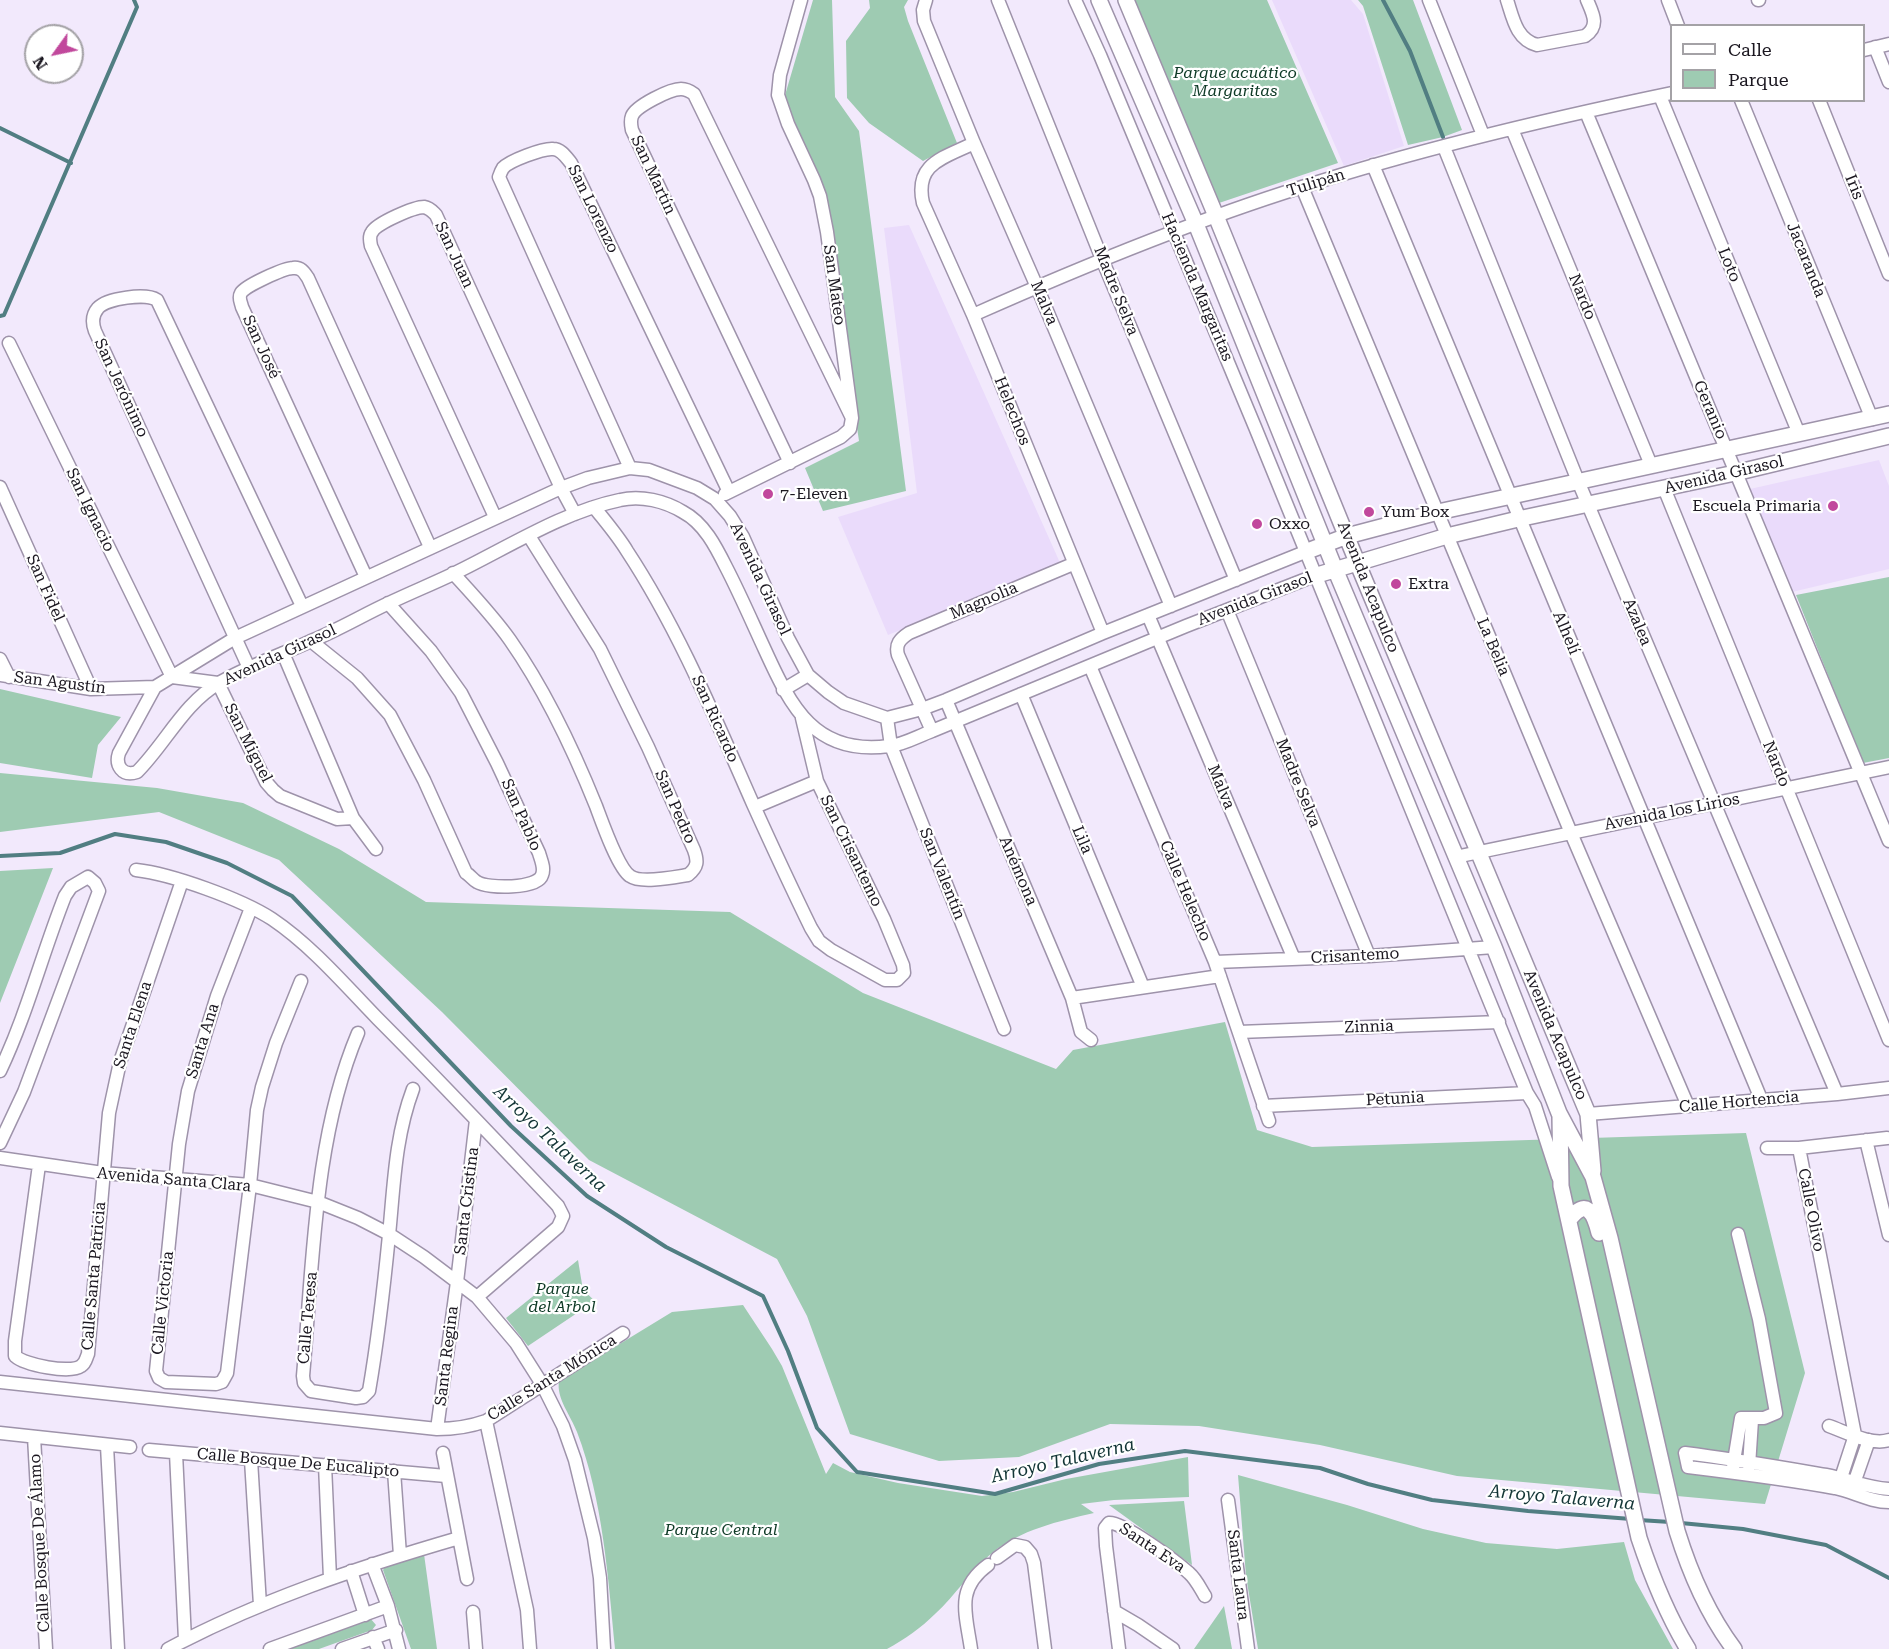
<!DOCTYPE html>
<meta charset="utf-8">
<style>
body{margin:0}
#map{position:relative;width:1889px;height:1649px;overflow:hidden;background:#f2e9fc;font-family:"Roboto Serif",serif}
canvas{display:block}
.legend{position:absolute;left:1670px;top:24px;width:195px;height:78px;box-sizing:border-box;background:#fff;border:2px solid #a4a2a6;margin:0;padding:8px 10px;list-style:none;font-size:18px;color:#1b1720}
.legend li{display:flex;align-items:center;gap:12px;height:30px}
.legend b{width:30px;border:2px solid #a4a2a6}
.north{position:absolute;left:24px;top:24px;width:60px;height:60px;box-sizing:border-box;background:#fff;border:2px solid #a4a2a6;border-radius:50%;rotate:237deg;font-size:16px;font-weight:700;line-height:24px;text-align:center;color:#1b1720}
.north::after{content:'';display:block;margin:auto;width:21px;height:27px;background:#c1489c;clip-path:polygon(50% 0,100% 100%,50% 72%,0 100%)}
</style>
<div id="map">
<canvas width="1889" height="1649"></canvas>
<ul class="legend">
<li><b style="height:8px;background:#fff"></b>Calle</li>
<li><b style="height:16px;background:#9ecbb2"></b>Parque</li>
</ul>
<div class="north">N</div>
</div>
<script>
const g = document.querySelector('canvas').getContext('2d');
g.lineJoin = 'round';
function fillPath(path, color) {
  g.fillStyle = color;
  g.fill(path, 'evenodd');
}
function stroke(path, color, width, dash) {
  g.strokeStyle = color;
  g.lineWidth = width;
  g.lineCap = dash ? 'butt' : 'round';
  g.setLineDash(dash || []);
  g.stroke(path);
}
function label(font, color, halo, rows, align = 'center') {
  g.font = font + ' "Roboto Serif",serif';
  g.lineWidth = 4.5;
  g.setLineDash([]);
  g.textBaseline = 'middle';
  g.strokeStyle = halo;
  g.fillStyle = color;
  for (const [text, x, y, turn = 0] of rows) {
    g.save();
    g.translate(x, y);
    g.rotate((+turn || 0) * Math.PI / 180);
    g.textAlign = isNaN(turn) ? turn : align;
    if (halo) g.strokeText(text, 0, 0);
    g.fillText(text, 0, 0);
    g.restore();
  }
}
const built = new Path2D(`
 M 1272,0 L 1351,0 L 1363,14 L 1404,146 L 1344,166 Z
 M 909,225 L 1061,565 L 888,635 L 838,517 L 917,493 L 884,228 Z
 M 1879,460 L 1889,486 L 1889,569 L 1792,592 L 1750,489 Z`);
const green = new Path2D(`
 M 813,0 L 832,0 L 835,97 L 859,131 L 906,491 L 823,511 L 805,468 L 859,441 L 823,196 L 783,102 Z
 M 869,0 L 908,0 L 904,7 L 908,21 L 957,143 L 923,161 L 869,123 L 847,98 L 846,41 L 870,8 Z
 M 1132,0 L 1267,0 L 1338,163 L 1219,203 Z
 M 1358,0 L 1413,0 L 1462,130 L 1443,137 L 1408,145 L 1363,6 Z
 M 1889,577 L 1889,758 L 1863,763 L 1796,595 Z
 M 0,689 L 121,717 L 98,745 L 92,778 L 0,763 Z
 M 0,773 L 157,788 L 243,803 L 339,849 L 426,902 L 730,912 L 863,993 L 1056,1069 L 1073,1050 L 1225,1022 L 1257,1130 L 1312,1147 L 1746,1133 L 1805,1373 L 1765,1504 L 1457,1476 L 1320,1445 L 1199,1426 L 1110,1424 L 1019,1457 L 939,1461 L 850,1434 L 807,1316 L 777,1259 L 589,1160 L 442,1012 L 279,860 L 159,812 L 0,832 Z
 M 53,868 L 0,1003 L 0,871 Z
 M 578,1260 L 583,1290 L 595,1301 L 528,1346 L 506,1318 Z
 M 743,1305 L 772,1349 L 782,1366 L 826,1474 L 833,1463 L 850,1472 L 898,1483 L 982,1496 L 1013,1492 L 1066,1479 L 1188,1457 L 1189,1497 L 1114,1500 L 1081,1504 L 1094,1513 C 1059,1521 1020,1530 992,1553 C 970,1571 956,1595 935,1614 C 921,1628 905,1639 887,1649 L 615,1649 C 608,1577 603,1500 577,1432 C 571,1416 556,1398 559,1381 L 672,1312 Z
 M 1238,1475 L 1347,1505 L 1423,1529 L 1486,1543 L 1557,1549 L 1624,1542 L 1635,1580 L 1673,1649 L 1258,1649 L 1246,1576 Z
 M 1184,1501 L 1192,1565 L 1109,1505 Z
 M 424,1554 L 437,1649 L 411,1649 L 383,1570 L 385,1567 Z
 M 1224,1606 L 1232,1649 L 1194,1649 Z
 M 370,1618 L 376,1625 L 372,1630 L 319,1649 L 288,1649 Z`);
const stream = new Path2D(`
 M 1383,0 L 1410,51 L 1443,137
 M 0,128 L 71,163
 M 0,316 L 4,315 L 137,7 L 134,0
 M 0,856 L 60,853 L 115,834 L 166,842 L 227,863 L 292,896 L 511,1126 L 587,1196 L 666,1247 L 763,1296 L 788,1351 L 817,1428 L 857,1472 L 995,1494 L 1099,1464 L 1185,1451 L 1320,1468 L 1368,1484 L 1432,1500 L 1528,1511 L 1631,1519
 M 1639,1520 L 1670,1522
 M 1681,1523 L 1743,1529 L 1826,1545 L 1889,1578`);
const minor = new Path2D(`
 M 926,0 L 923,10 L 924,21 L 974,143 L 1037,287 L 1171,606
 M 998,0 L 1102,259 L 1236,580
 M 1075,0 L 1100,55 L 1255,427 L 1527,1093 L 1535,1106 L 1558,1177
 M 1429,0 L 1483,135
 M 1507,0 C 1513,18 1516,39 1537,45 L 1585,36 C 1600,26 1593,14 1587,0
 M 1668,0 L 1678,26
 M 1758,0 L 1759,0
 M 1875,47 L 1889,82
 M 1864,50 L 1889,44
 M 1660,96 L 1799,434
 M 1741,100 L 1872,419
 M 1819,100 L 1889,274
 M 1586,112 L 1889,841
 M 1512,129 L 1651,465
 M 974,143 C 944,158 914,163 923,203 L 973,315 L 1103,633
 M 1444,147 L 1578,481 L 1837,1094
 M 1373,165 L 1761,1099
 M 1302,187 L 1571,833 L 1688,1106
 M 973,315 C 1081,267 1190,222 1302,187 C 1423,148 1547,119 1672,93
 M 9,343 L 172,677 L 218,683 L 266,782 L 273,790 L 280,796 L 337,819 L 353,818
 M 790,463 L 632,130 C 631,125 630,121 632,116 C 636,106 670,89 681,89 C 686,89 690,91 694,94 L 852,418
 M 630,468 L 499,177 C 500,174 501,171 503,168 C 509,161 543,148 553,149 C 561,149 566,157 571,163 L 729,492
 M 0,487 L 91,689
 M 1664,488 L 1889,1040
 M 725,494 L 841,437 L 850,429 L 852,418 L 827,232 L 820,196 L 814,180 L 788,124 L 778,95 L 780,75 L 801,0
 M 594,507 C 605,521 618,536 627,551 C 679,630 715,718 753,804 C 772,846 791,887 811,928 L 819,941 L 831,950 L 885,980 L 897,980 L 904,973 L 903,965 L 884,919 L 817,781 L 802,718
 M 495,517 L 371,246 C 370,241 369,236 372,232 C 377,223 414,207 424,207 C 430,208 432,211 436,215 L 561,488 L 575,514
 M 1305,552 L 1103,633 L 946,700 L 922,709 L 887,718 L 844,703 L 828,692 L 808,675 L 788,638 L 743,537 L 730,516 L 715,499 L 697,488 L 649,470 L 630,468 L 588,478 L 561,488 L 235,638 L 155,687 L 119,753 C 115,765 122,777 137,772 C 166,743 183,704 219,683 C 248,666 281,655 311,641 C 338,630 363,615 389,603 C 410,593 432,584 453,574 C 507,548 562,512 620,500 C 641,495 665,501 683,512 C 704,523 716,547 726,567 C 740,594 752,622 765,650 C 791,707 815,756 889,746 C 903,745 918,736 932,731 L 1186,626 L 1314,576
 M 453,573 C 473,595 493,616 510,640 C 545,690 573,749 596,806 C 602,822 618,868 630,876 C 641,884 675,877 688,875 C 698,867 698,861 694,850 L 648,747 L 600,649 L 529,536
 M 366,577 L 242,307 C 241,302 238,298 241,293 C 245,286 284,268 293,268 C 301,267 304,272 308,278 L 430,547
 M 1227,610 L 1369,956
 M 1148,615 L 1294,959
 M 311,641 L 357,678 L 390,715 L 424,780 L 466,873 C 470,875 473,880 477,882 C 488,889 538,889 542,875 C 545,868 541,860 539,853 L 497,763 L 461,693 L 431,651 L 388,603
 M 283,653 L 353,818 L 376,849
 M 0,659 L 9,677
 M 1090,666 L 1215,962 L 1269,1121
 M 249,668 L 95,331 C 92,323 92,315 98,308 C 107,298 146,293 157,300 L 302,606
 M 0,675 L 91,689 L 155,687
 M 783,690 L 808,675
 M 1021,694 L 1143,987
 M 946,700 L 1072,998 L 1081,1032 L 1091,1040
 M 887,718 L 891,746 L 1004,1029
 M 932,731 L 898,655 C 895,644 900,639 909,633 L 1073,564
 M 755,807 L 817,781
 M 1455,857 L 1889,767
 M 136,870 C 172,874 241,899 272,919 C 312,946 345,985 378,1019 C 439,1080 498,1143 558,1206 L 563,1216 L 558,1227 L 477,1297
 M 251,908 L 217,996 L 188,1091 L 179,1144 L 156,1371 L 159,1378 L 166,1382 L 216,1384 L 222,1382 L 227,1373 L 250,1185 L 257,1110 L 262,1087 L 276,1043 L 301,981
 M 1215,962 L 1369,956 L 1494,947
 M 1072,998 L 1220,976
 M 1239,1032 L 1499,1022
 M 358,1033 C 314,1137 313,1264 303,1376 L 304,1383 L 311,1391 L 356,1398 L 363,1397 L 369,1391 C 378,1339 384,1286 389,1235 C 394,1185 395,1137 413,1089
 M 0,1071 C 27,1014 42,954 65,896 L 71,887 L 88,877 L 95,883 L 99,891 L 24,1092 L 0,1143
 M 1263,1106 L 1527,1093
 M 1588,1114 L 1837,1094 L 1889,1088
 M 1866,1140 L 1889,1235
 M 1767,1148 L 1799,1148 L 1887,1138
 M 1799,1148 L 1855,1435 L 1839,1484
 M 0,1158 L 103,1173 L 250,1185 L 318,1202 L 358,1218 L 389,1234 L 424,1257 L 477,1297 L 516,1343 L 542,1384 L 563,1426 L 575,1460 L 594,1538 L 600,1578 L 604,1649
 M 39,1165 L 15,1341 L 15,1356 C 25,1365 70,1374 81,1366 C 86,1363 86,1358 88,1354 L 109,1113 L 120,1062 L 182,881
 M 0,1382 L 437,1429 C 455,1429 469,1427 486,1421 L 623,1333
 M 486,1421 L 527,1610 L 530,1649
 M 1829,1426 C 1846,1432 1872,1446 1889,1440
 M 437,1429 L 457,1282 L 476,1120
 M 0,1433 L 130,1447
 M 34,1437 L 46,1649
 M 107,1446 L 118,1649
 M 149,1450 L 446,1476
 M 176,1453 L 185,1640
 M 443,1453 L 467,1579
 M 251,1460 L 260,1605
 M 325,1465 L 330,1578
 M 1749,1466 L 1752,1420
 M 1733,1467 L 1741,1418 L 1764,1418 L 1776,1413 L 1759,1319 L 1738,1234
 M 394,1471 L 400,1555
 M 1852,1489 L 1869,1440
 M 1889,1489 C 1867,1488 1848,1479 1826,1475 C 1779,1467 1733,1459 1685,1453 L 1688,1467 C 1737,1473 1786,1479 1835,1488 C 1854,1492 1870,1502 1889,1502
 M 1228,1500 L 1248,1649
 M 997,1558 L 1015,1545 L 1025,1547 L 1031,1554 L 1034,1563 L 1045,1649
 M 372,1564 L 388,1606 L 399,1649
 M 351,1571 L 365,1615
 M 1114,1611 L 1138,1625 L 1173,1649
 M 473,1612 L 476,1649
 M 373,1637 L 378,1649
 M 168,1649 C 260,1600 359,1567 459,1538
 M 270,1649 L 388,1606
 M 342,1649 L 396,1630
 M 971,1649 C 966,1614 955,1589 988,1565
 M 1119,1649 L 1106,1546 L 1105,1528 L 1109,1523 C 1122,1521 1177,1562 1189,1573 C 1196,1579 1200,1588 1205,1596`);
const tertiary = new Path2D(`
 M 1099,0 L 1196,224 L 1335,569 L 1494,947 L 1559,1113 L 1593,1177 L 1610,1238 L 1677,1531 C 1690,1573 1707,1613 1734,1649
 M 1126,0 L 1216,216 L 1357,562 L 1588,1114 L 1593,1171
 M 1305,552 L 1347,536 L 1438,512 L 1889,414
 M 1314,576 L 1447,536 L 1518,519 L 1735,473 L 1889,436
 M 1560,1116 L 1561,1186 L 1639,1538 C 1652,1577 1666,1613 1688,1649
 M 1569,1220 C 1586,1197 1594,1213 1599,1233`);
const markers = [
 [768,494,6,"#c1489c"],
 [1833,506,6,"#c1489c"],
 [1369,512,6,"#c1489c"],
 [1257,524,6,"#c1489c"],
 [1396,584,6,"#c1489c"]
];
const parkNames = [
 ["Parque acuático",1235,73],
 ["Margaritas",1235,91],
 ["Parque",562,1289],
 ["del Arbol",562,1307],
 ["Parque Central",721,1530]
];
const streetNames = [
 ["San Martín",653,175,65],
 ["Tulipán",1316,183,-17],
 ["Iris",1854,187,68],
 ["San Lorenzo",593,209,64],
 ["San Juan",454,255,65],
 ["Jacaranda",1806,260,68],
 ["Loto",1729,265,68],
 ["San Mateo",834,285,82],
 ["Hacienda Margaritas",1197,287,67],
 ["Madre Selva",1116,291,68],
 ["Nardo",1582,297,68],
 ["Malva",1044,303,67],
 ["San José",261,347,65],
 ["San Jerónimo",121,388,65],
 ["Geranio",1710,410,67],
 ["Helechos",1012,411,68],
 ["Avenida Girasol",1724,475,-13],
 ["San Ignacio",90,510,64],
 ["Avenida Girasol",760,579,65],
 ["Avenida Acapulco",1368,587,68],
 ["San Fidel",45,588,66],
 ["Avenida Girasol",1255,599,-21],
 ["Magnolia",984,601,-23],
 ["Azalea",1637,622,67],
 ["Alhelí",1566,633,67],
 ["La Belia",1493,647,67],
 ["Avenida Girasol",280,655,-25],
 ["San Agustín",60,683,7],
 ["San Ricardo",715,719,66],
 ["San Miguel",248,743,63],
 ["Nardo",1776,764,68],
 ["Madre Selva",1298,783,68],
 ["Malva",1221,787,67],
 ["San Pedro",675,807,66],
 ["Avenida los Lirios",1672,812,-11],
 ["San Pablo",521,815,66],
 ["Lila",1082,840,67],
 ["San Crisantemo",851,851,64],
 ["Anémona",1018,871,67],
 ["San Valentín",942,874,68],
 ["Calle Helecho",1185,891,67],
 ["Crisantemo",1355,956,-3],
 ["Santa Elena",133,1025,-72],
 ["Zinnia",1369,1027,-2],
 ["Avenida Acapulco",1555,1035,67],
 ["Santa Ana",203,1041,-73],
 ["Petunia",1395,1099,-3],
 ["Calle Hortencia",1739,1102,-5],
 ["Avenida Santa Clara",174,1180,5],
 ["Santa Cristina",467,1201,-83],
 ["Calle Olivo",1811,1210,79],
 ["Calle Santa Patricia",94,1276,-85],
 ["Calle Victoria",163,1303,-84],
 ["Calle Teresa",308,1318,-85],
 ["Santa Regina",447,1356,-83],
 ["Calle Santa Mónica",552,1378,-32],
 ["Calle Bosque De Eucalipto",298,1463,5],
 ["Calle Bosque De Álamo",40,1543,-93],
 ["Santa Eva",1152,1548,34],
 ["Santa Laura",1238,1575,83]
];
const poiNames = [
 ["7-Eleven",780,494],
 ["Escuela Primaria",1821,506,"right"],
 ["Yum Box",1381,512],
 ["Oxxo",1269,524],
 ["Extra",1408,584]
];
const waterNames = [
 ["Arroyo Talaverna",550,1139,43],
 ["Arroyo Talaverna",1063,1461,-13],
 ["Arroyo Talaverna",1562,1498,5]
];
fillPath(built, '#eadbfb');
fillPath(green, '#9ecbb2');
stroke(stream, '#517e82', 4);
stroke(minor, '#9e93aa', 15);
stroke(tertiary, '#9e93aa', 18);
stroke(minor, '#fff', 12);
stroke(tertiary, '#fff', 15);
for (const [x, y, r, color] of markers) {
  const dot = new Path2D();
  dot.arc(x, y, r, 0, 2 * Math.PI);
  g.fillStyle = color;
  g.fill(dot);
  stroke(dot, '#fff', 2);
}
label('italic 16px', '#0d3925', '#fff', parkNames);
label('16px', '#1b1720', '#fff', streetNames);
label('16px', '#1b1720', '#fff', poiNames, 'left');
label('italic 18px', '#133536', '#fff', waterNames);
</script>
